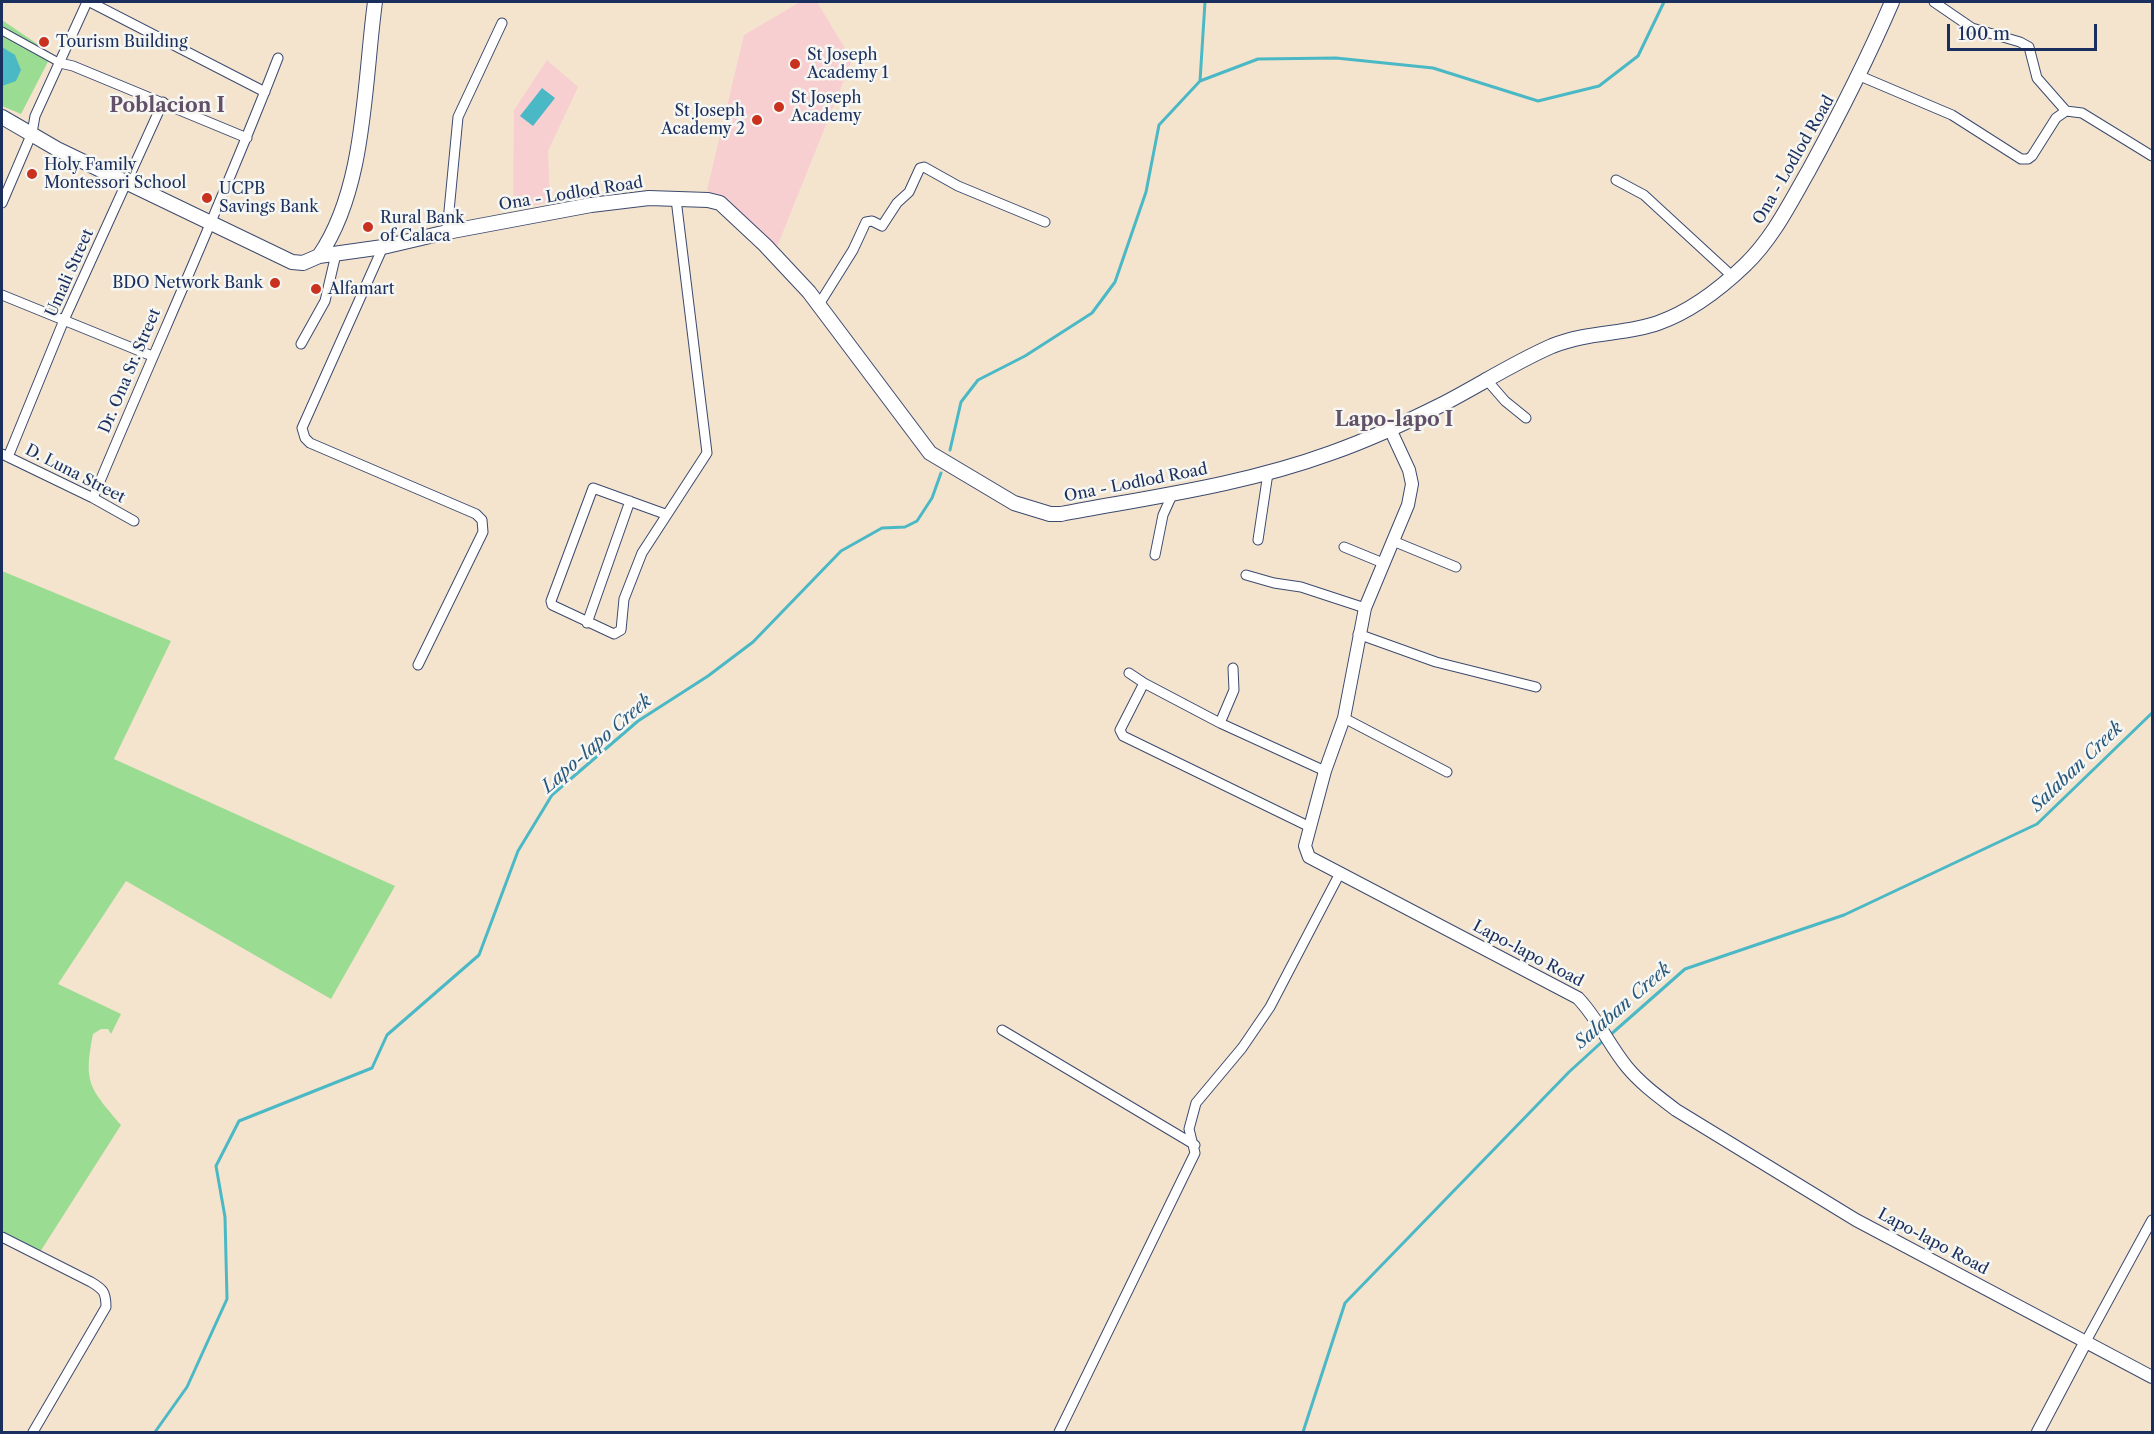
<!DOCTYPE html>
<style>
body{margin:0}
#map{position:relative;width:2154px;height:1434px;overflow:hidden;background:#f4e4ce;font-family:"Libre Caslon Text",serif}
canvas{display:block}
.frame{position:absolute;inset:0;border:3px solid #1b2f5e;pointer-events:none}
.scale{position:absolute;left:1947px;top:24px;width:150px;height:27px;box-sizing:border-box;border:3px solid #1b2f5e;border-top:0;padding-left:8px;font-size:18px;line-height:21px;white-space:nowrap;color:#1b2f5e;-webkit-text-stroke:4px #f6f6f2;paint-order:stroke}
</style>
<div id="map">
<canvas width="2154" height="1434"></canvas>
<div class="frame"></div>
<div class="scale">100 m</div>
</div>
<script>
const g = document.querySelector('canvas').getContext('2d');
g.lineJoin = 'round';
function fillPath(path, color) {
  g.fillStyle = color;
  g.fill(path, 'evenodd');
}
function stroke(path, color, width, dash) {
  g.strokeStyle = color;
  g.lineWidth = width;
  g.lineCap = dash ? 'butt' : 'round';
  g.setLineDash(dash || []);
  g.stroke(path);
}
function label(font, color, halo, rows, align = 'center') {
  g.font = font + ' "Libre Caslon Text",serif';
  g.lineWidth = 5;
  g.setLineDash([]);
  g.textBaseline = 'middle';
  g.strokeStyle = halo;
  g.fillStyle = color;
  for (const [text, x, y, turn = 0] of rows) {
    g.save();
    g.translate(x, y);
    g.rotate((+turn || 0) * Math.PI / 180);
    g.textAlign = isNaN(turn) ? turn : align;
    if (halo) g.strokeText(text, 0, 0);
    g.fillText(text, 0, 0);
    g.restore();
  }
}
const built = new Path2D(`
 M 800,2 L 817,2 L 852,60 L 777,247 L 707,190 L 744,35 Z
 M 547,60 L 578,87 L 548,151 L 550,202 L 513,210 L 514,110 Z`);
const green = new Path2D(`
 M 2,20 L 52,54 L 21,114 L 2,106 Z
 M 2,571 L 171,641 L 114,759 L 395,886 L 331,999 L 126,881 L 58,984 L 121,1014 L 111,1034 L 108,1029 L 101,1029 L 93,1034 C 83,1084 90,1088 121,1125 L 40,1252 L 2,1233 Z`);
const water = new Path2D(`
 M 2,47 L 15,55 L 21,70 L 16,81 L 2,86 Z
 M 542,88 L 555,98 L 533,126 L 520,116 Z`);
const stream = new Path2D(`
 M 1200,81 L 1205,2
 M 950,450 L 961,402 L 978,380 L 1025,356 L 1092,313 L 1115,282 L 1146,192 L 1159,125 L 1200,81 L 1258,59 L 1336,58 L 1433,68 L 1538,101 L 1599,86 L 1638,56 L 1664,2
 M 1609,1036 L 1685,969 L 1844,915 L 2037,824 L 2152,713
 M 155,1432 L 187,1387 L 227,1299 L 225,1217 L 216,1166 L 239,1121 L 372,1068 L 387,1035 L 479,955 L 518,851 L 552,795 L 638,721 L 708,676 L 753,642 L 841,551 L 882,528 L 905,527 L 917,521 L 932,498 L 941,473
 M 1303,1432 L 1345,1303 L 1569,1072 L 1604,1040`);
const pedestrian = new Path2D(`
 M 2,31 L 60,63`);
const minor = new Path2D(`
 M 90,2 L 265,92
 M 1934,2 L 1972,28 L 2020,42 L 2029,47 L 2037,78 L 2066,111
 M 60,63 L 73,66 L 247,138
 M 1860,76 L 1952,115 L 2021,159 L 2028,159 L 2032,156 L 2056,118 L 2066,111 L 2082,113 L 2152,156
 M 1616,180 L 1644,195 L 1732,276
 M 2,203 L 32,133 L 35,116 L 87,2
 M 447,232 L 458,117 L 502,23
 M 383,247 L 302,428 L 305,438 L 310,443 L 476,514 L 482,520 L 483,532 L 418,665
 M 2,295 L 152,356
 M 818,306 L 853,250 L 866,222 L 872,221 L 882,226 L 897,203 L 909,192 L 920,168 L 924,167 L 958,186 L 1045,222
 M 301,344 L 325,301 L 336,254
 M 1485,378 L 1505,401 L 1526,418
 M 2,454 L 93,498 L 134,521
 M 8,457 L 64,320 L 163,102
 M 93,498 C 154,351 221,206 278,58
 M 665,514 L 593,488 L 551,601 L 552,605 L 614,634 L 621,630 L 624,599 L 642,553 L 707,453 L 676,199
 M 1258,540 L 1268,473
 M 1393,541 L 1456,567
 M 1344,547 L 1383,563
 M 1155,555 L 1163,515 L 1173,493
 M 1246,575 L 1274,583 L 1301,587 L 1365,608
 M 587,623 L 630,501
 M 1358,634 L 1436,662 L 1536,687
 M 1129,673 L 1144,683
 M 1344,718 L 1447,772
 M 1220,723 L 1234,690 L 1233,668
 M 1310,827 L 1123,736 L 1120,730 L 1144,683 L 1220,723 L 1325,771
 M 1002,1030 L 1195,1145
 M 2,1237 L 91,1282 C 103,1289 106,1292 106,1307 L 33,1432
 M 2085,1343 L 2152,1220
 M 1059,1432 L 1195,1153 L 1189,1129 L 1196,1103 L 1242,1048 L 1270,1007 L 1339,875`);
const tertiary = new Path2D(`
 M 1390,429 L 1409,470 L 1412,484 L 1408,505 L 1365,608 L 1344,718 L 1325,771 L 1305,846 L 1309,857 L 1578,998 C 1598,1019 1609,1045 1627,1067 C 1641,1084 1659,1097 1676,1110 L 1856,1220 L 2152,1377
 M 2038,1432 L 2085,1343`);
const secondary = new Path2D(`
 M 2,117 L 57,149 L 292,262 L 303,263 L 319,256 L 383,247 L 447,232 L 591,205 L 649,198 L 708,200 L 720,203 L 765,245 L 809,292 L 930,453 L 1014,503 L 1050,514 L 1061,514 C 1151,497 1243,485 1331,453 C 1368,440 1405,423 1441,405 C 1478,386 1513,363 1552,346 C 1589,331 1624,335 1658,323 C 1689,312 1721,288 1745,265 C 1773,238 1790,203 1809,170 C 1839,115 1867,60 1892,2
 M 319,256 C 366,188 364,82 375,2`);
const markers = [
 [44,42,6,"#c8321e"],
 [795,64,6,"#c8321e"],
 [779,107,6,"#c8321e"],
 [757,120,6,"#c8321e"],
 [32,174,6,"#c8321e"],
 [207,198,6,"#c8321e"],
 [368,227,6,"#c8321e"],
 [275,283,6,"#c8321e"],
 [316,289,6,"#c8321e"]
];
const poiNames = [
 ["Tourism Building",56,42],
 ["St Joseph",807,55],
 ["Academy 1",807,73],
 ["St Joseph",791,98],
 ["Academy",791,116],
 ["St Joseph",745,111,"right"],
 ["Academy 2",745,129,"right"],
 ["Holy Family",44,165],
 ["Montessori School",44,183],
 ["UCPB",219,189],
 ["Savings Bank",219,207],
 ["Rural Bank",380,218],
 ["of Calaca",380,236],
 ["BDO Network Bank",263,283,"right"],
 ["Alfamart",328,289]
];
const streetNames = [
 ["Ona - Lodlod Road",1794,160,-60],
 ["Ona - Lodlod Road",571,194,-9],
 ["Umali Street",70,273,-66],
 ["Dr. Ona Sr. Street",130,371,-67],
 ["D. Luna Street",75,474,27],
 ["Ona - Lodlod Road",1136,483,-11],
 ["Lapo-lapo Road",1528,954,28],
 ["Lapo-lapo Road",1933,1242,28]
];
const waterNames = [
 ["Lapo-lapo Creek",597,744,-41],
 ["Salaban Creek",2077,767,-44],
 ["Salaban Creek",1623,1006,-41]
];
const quarterNames = [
 ["Poblacion I",167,106],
 ["Lapo-lapo I",1394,420]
];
fillPath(built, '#f7cfd1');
fillPath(green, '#9bdc93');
fillPath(water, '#4bb8c6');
stroke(stream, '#4bb8c6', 3);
stroke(pedestrian, '#3c4a6f', 9);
stroke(minor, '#3c4a6f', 11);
stroke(tertiary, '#3c4a6f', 14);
stroke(secondary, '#3c4a6f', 16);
stroke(pedestrian, '#fff', 7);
stroke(minor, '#fff', 9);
stroke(tertiary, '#fff', 12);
stroke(secondary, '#fff', 14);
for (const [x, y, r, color] of markers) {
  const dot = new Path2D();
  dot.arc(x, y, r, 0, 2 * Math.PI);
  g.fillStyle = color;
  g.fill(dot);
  stroke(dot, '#f6f6f2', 2);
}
label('16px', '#1b2f5e', '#f6f6f2', poiNames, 'left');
label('16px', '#1b2f5e', '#f6f6f2', streetNames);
label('italic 18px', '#29587d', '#f6f6f2', waterNames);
label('bold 20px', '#615067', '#f6f6f2', quarterNames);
</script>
